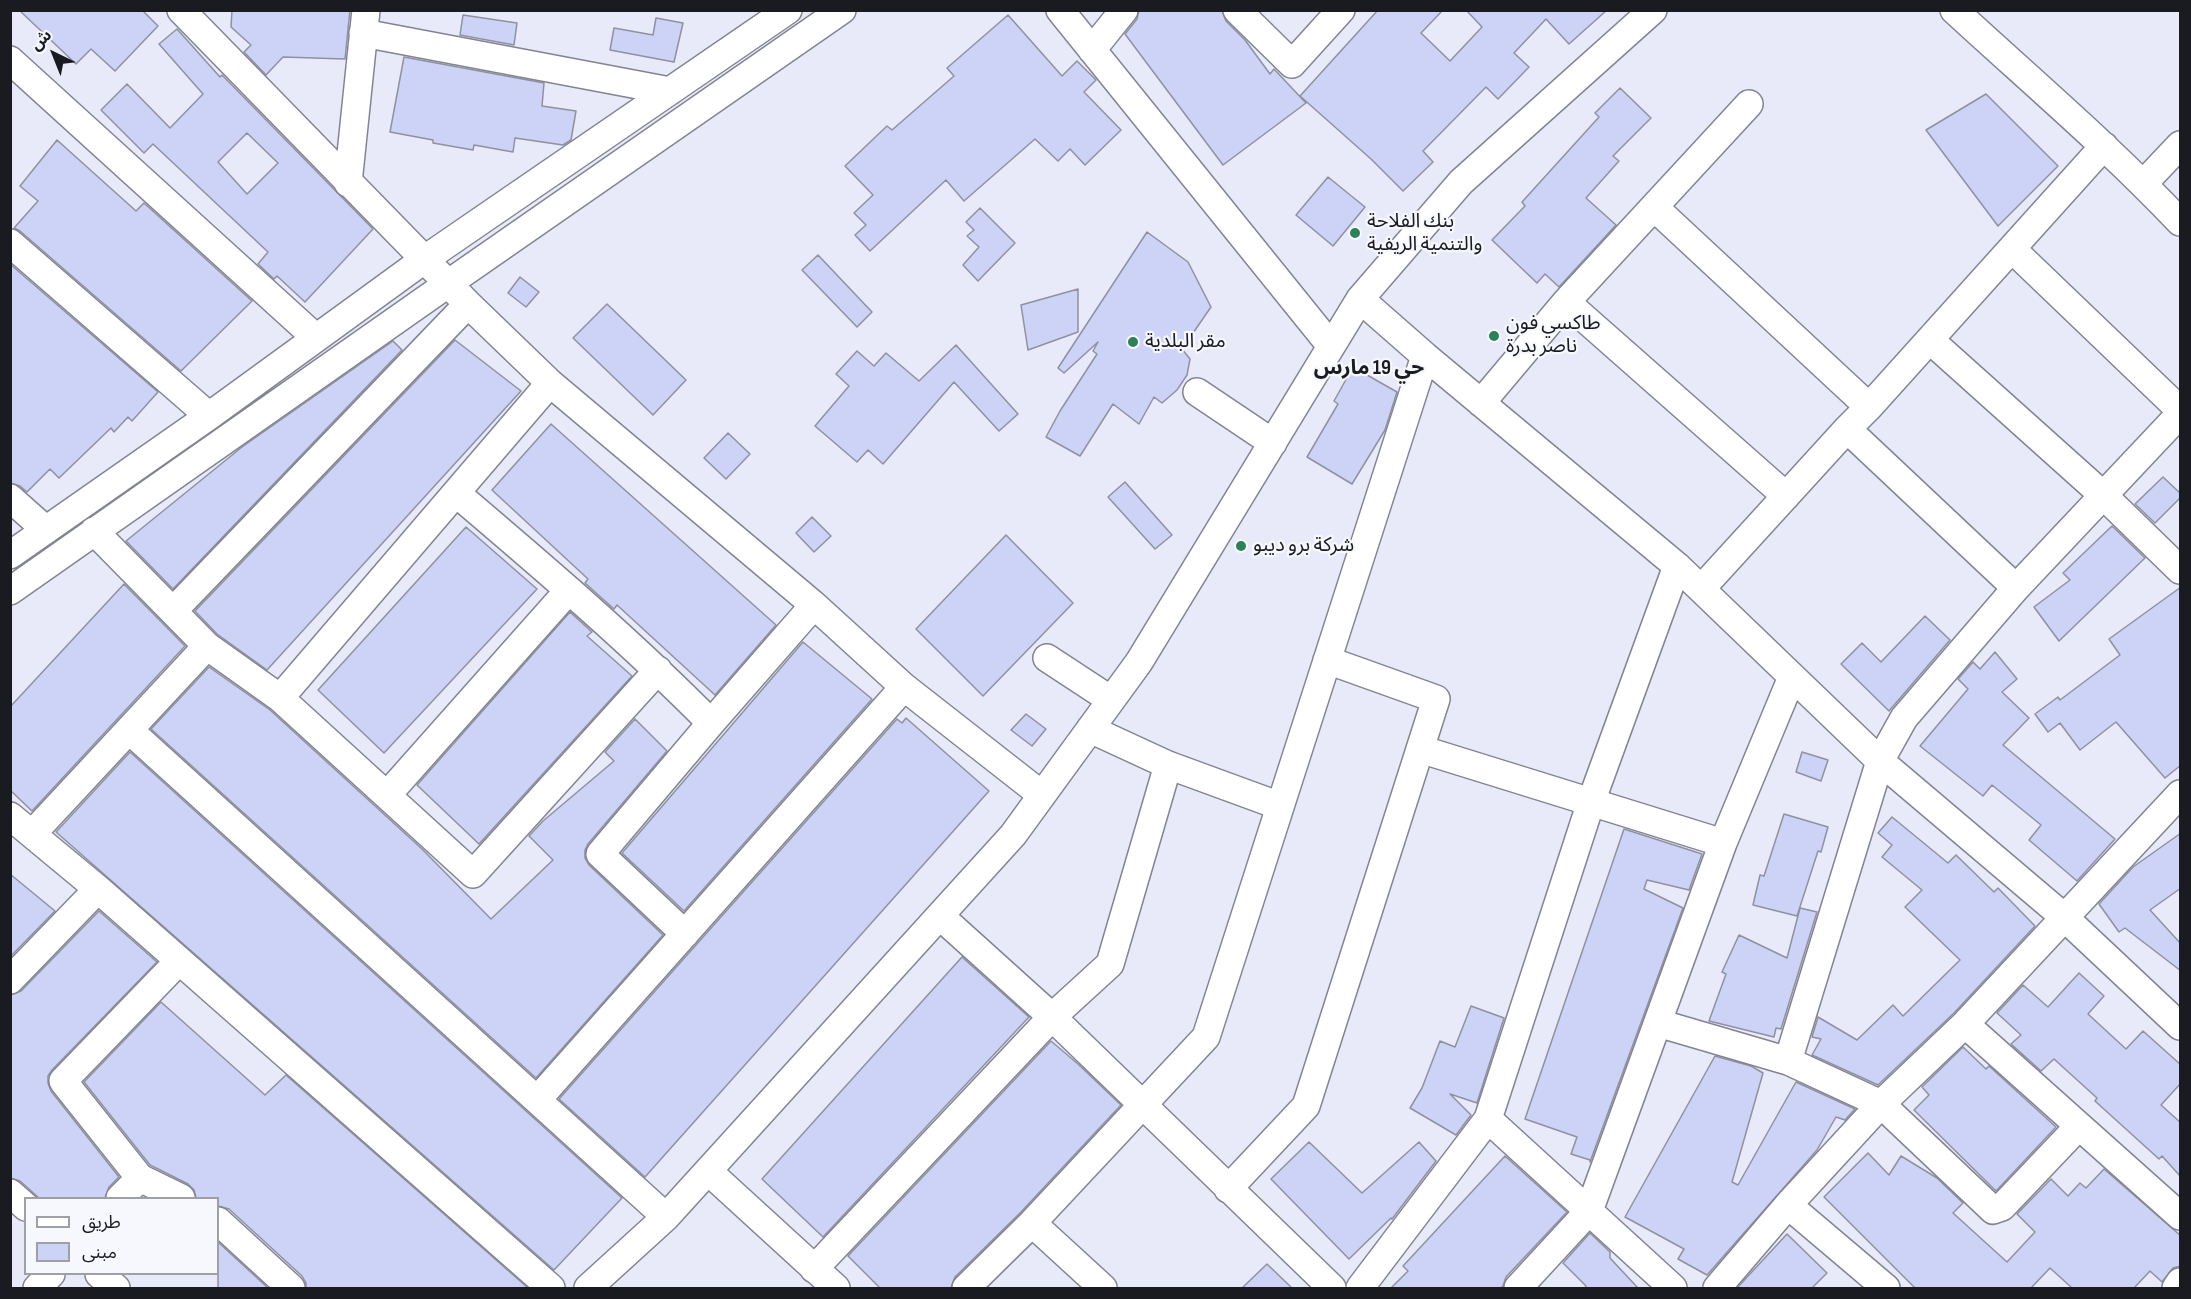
<!DOCTYPE html>
<meta charset="utf-8">
<style>
body{margin:0}
#map{position:relative;width:2191px;height:1299px;overflow:hidden;background:#e8eafa;font-family:"Sofia Sans Condensed","Noto Sans Arabic",sans-serif}
canvas{display:block}
.frame{position:absolute;inset:0;border:12px solid #1a1b20;pointer-events:none}
.legend{position:absolute;left:24px;top:1197px;width:195px;height:78px;box-sizing:border-box;background:#f7f8fe;border:2px solid #9fa0a5;margin:0;padding:8px 10px;list-style:none;font-size:18px;color:#1a1b20}
.legend li{display:flex;align-items:center;gap:12px;height:30px}
.legend b{width:30px;border:2px solid #9fa0a5}
.north{position:absolute;left:24px;top:24px;width:60px;height:60px;-webkit-text-stroke:4px #f7f8fe;paint-order:stroke;rotate:317deg;font-size:16px;font-weight:700;line-height:24px;text-align:center;color:#1a1b20}
.north::after{content:'';display:block;margin:auto;width:21px;height:27px;background:#1a1b20;clip-path:polygon(50% 0,100% 100%,50% 72%,0 100%)}
</style>
<div id="map">
<canvas width="2191" height="1299"></canvas>
<div class="frame"></div>
<ul class="legend">
<li><b style="height:8px;background:#fff"></b>طريق</li>
<li><b style="height:16px;background:#cdd2f7"></b>مبنى</li>
</ul>
<div class="north">ش</div>
</div>
<script>
const g = document.querySelector('canvas').getContext('2d');
g.lineJoin = 'round';
function fillPath(path, color) {
  g.fillStyle = color;
  g.fill(path, 'evenodd');
}
function stroke(path, color, width, dash) {
  g.strokeStyle = color;
  g.lineWidth = width;
  g.lineCap = dash ? 'butt' : 'round';
  g.setLineDash(dash || []);
  g.stroke(path);
}
function label(font, color, halo, rows, align = 'center') {
  g.font = font + ' "Sofia Sans Condensed","Noto Sans Arabic",sans-serif';
  g.lineWidth = 4.5;
  g.setLineDash([]);
  g.textBaseline = 'middle';
  g.strokeStyle = halo;
  g.fillStyle = color;
  for (const [text, x, y, turn = 0] of rows) {
    g.save();
    g.translate(x, y);
    g.rotate((+turn || 0) * Math.PI / 180);
    g.textAlign = isNaN(turn) ? turn : align;
    if (halo) g.strokeText(text, 0, 0);
    g.fillText(text, 0, 0);
    g.restore();
  }
}
const building = new Path2D(`
 M 19,10 L 142,10 L 158,26 L 115,71 L 91,49 L 76,64 Z
 M 232,10 L 350,10 L 345,59 L 283,57 L 266,75 L 244,52 L 251,45 L 231,27 Z
 M 1139,10 L 1222,10 L 1226,21 L 1245,40 L 1270,74 L 1274,69 L 1306,103 L 1223,165 L 1125,34 L 1137,19 Z
 M 1378,10 L 1443,10 L 1421,33 L 1450,61 L 1482,27 L 1466,10 L 1607,10 L 1569,44 L 1546,19 L 1514,53 L 1529,67 L 1498,99 L 1486,87 L 1423,151 L 1433,162 L 1403,191 L 1371,159 L 1300,96 Z
 M 463,15 L 517,23 L 514,45 L 460,35 Z
 M 1008,15 L 1062,76 L 1077,61 L 1096,80 L 1084,92 L 1121,130 L 1085,165 L 1070,149 L 1058,161 L 1035,139 L 964,201 L 946,180 L 870,251 L 855,235 L 866,225 L 854,213 L 873,195 L 845,166 L 887,126 L 892,130 L 954,76 L 947,68 Z
 M 656,18 L 683,23 L 674,62 L 610,50 L 614,28 L 653,35 Z
 M 177,29 L 220,77 L 222,75 L 373,229 L 305,302 L 277,276 L 274,279 L 258,264 L 268,252 L 153,144 L 144,153 L 101,110 L 127,84 L 170,128 L 203,94 L 159,44 ZM 247,133 L 278,163 L 247,194 L 218,162 Z
 M 404,57 L 544,83 L 542,106 L 576,111 L 571,140 L 563,145 L 515,138 L 513,152 L 474,145 L 473,150 L 433,143 L 433,140 L 390,132 Z
 M 1620,88 L 1651,118 L 1613,156 L 1619,161 L 1586,198 L 1616,225 L 1559,287 L 1545,274 L 1537,283 L 1492,240 L 1525,206 L 1522,202 L 1599,117 L 1595,113 Z
 M 1986,94 L 2058,166 L 1998,226 L 1926,130 Z
 M 57,140 L 136,211 L 144,203 L 252,301 L 181,371 L 20,231 L 14,228 L 38,201 L 20,186 Z
 M 1328,177 L 1365,207 L 1333,246 L 1296,215 Z
 M 980,208 L 1015,243 L 978,281 L 963,265 L 979,247 L 967,236 L 974,230 L 966,222 Z
 M 1147,232 L 1188,262 L 1211,307 L 1182,349 L 1190,359 L 1187,375 L 1177,390 L 1162,403 L 1154,397 L 1139,424 L 1113,404 L 1080,456 L 1046,437 L 1060,411 L 1097,354 L 1093,351 L 1098,342 L 1064,373 L 1058,368 Z
 M 818,255 L 872,312 L 857,327 L 802,270 Z
 M 10,264 L 158,392 L 132,421 L 128,417 L 114,432 L 111,428 L 59,478 L 50,469 L 27,492 L 20,486 L 10,483 Z
 M 520,277 L 539,292 L 526,307 L 508,293 Z
 M 1078,289 L 1078,332 L 1028,350 L 1021,305 Z
 M 607,304 L 686,380 L 653,415 L 573,338 Z
 M 455,340 L 521,391 L 267,670 L 217,634 L 195,611 Z
 M 393,341 L 402,350 L 173,589 L 126,541 L 242,447 Z
 M 956,345 L 1018,414 L 999,431 L 954,382 L 883,464 L 868,450 L 857,462 L 815,426 L 849,386 L 836,374 L 857,351 L 874,366 L 886,353 L 919,381 Z
 M 1353,367 L 1397,392 L 1385,430 L 1352,484 L 1307,457 L 1338,404 L 1334,401 Z
 M 551,424 L 776,625 L 715,695 L 617,605 L 614,609 L 585,583 L 588,579 L 492,490 Z
 M 728,433 L 750,454 L 726,479 L 704,458 Z
 M 2163,477 L 2181,494 L 2181,497 L 2155,523 L 2135,504 Z
 M 1125,482 L 1172,535 L 1155,549 L 1108,497 Z
 M 812,517 L 831,536 L 814,552 L 796,533 Z
 M 2112,526 L 2145,558 L 2059,641 L 2034,607 L 2070,580 L 2063,573 Z
 M 466,527 L 537,589 L 384,753 L 318,690 Z
 M 1006,535 L 1073,603 L 983,696 L 916,629 Z
 M 124,584 L 185,646 L 32,811 L 10,790 L 10,707 Z
 M 2181,587 L 2181,765 L 2165,778 L 2116,722 L 2080,750 L 2060,723 L 2048,732 L 2035,714 L 2058,697 L 2060,700 L 2120,655 L 2109,639 Z
 M 570,612 L 592,632 L 587,636 L 632,676 L 479,844 L 417,785 Z
 M 1925,616 L 1950,640 L 1889,711 L 1841,664 L 1862,643 L 1881,662 Z
 M 803,642 L 872,699 L 684,911 L 622,853 Z
 M 1995,652 L 2017,679 L 2002,692 L 2029,718 L 2003,745 L 2115,839 L 2077,881 L 2029,840 L 2041,825 L 1992,785 L 1983,796 L 1920,746 L 1968,689 L 1958,679 L 1973,662 L 1980,669 Z
 M 209,667 L 270,710 L 422,849 L 491,919 L 553,860 L 529,836 L 543,821 L 614,761 L 605,752 L 635,719 L 667,751 L 588,844 L 585,850 L 585,858 L 589,865 L 663,935 L 536,1078 L 151,729 Z
 M 1026,714 L 1046,729 L 1032,746 L 1011,730 Z
 M 906,718 L 989,791 L 645,1177 L 559,1099 L 897,719 L 902,723 Z
 M 130,752 L 622,1198 L 554,1270 L 56,832 Z
 M 1802,752 L 1828,760 L 1821,781 L 1796,772 Z
 M 1784,814 L 1828,827 L 1821,852 L 1818,851 L 1797,916 L 1753,905 L 1760,875 L 1764,876 Z
 M 1892,817 L 1948,863 L 1956,855 L 1994,892 L 1998,888 L 2035,926 L 1954,1013 L 1878,1085 L 1812,1055 L 1821,1039 L 1812,1037 L 1818,1017 L 1857,1040 L 1893,1005 L 1903,1016 L 1960,960 L 1905,907 L 1922,890 L 1882,857 L 1892,845 L 1878,833 Z
 M 1624,829 L 1702,854 L 1689,890 L 1647,880 L 1644,889 L 1683,908 L 1590,1162 L 1590,1160 L 1571,1154 L 1577,1137 L 1525,1119 Z
 M 2181,833 L 2181,888 L 2150,910 L 2181,944 L 2181,971 L 2125,928 L 2119,932 L 2099,904 L 2133,867 Z
 M 10,874 L 55,911 L 10,957 Z
 M 1800,908 L 1817,912 L 1781,1029 L 1776,1028 L 1774,1037 L 1709,1021 L 1726,974 L 1722,972 L 1739,935 L 1787,958 Z
 M 99,911 L 157,962 L 52,1070 L 48,1076 L 48,1083 L 51,1091 L 119,1177 L 109,1187 L 105,1198 L 39,1198 L 20,1181 L 10,1178 L 10,995 L 21,991 Z
 M 962,957 L 1029,1017 L 823,1237 L 762,1179 Z
 M 2079,973 L 2104,996 L 2088,1014 L 2126,1049 L 2143,1031 L 2181,1065 L 2181,1083 L 2161,1105 L 2181,1123 L 2181,1177 L 2162,1156 L 2159,1159 L 2095,1101 L 2097,1098 L 2054,1059 L 2041,1071 L 2011,1044 L 2021,1035 L 1997,1013 L 2023,985 L 2048,1007 Z
 M 161,1002 L 265,1095 L 286,1075 L 528,1288 L 306,1288 L 306,1283 L 302,1276 L 229,1209 L 218,1206 L 218,1198 L 196,1198 L 194,1190 L 188,1184 L 150,1165 L 84,1082 Z
 M 1471,1006 L 1504,1018 L 1477,1103 L 1450,1094 L 1471,1115 L 1456,1135 L 1410,1108 L 1422,1088 L 1440,1041 L 1455,1047 Z
 M 1051,1041 L 1078,1064 L 1121,1105 L 1021,1212 L 955,1277 L 951,1288 L 880,1288 L 848,1256 Z
 M 1963,1047 L 1986,1069 L 1989,1066 L 2056,1127 L 1996,1191 L 1914,1110 L 1929,1095 L 1922,1087 Z
 M 1715,1056 L 1751,1066 L 1763,1073 L 1732,1182 L 1738,1185 L 1796,1082 L 1855,1109 L 1845,1120 L 1836,1117 L 1817,1150 L 1707,1275 L 1678,1259 L 1684,1249 L 1625,1217 Z
 M 1309,1142 L 1362,1193 L 1419,1142 L 1436,1161 L 1392,1219 L 1391,1218 L 1349,1259 L 1271,1179 Z
 M 1868,1153 L 1889,1175 L 1901,1156 L 1937,1178 L 1963,1203 L 1953,1213 L 2007,1262 L 2035,1232 L 2017,1214 L 2051,1179 L 2068,1196 L 2080,1183 L 2086,1188 L 2104,1169 L 2181,1236 L 2181,1266 L 2173,1268 L 2162,1282 L 2150,1271 L 2134,1288 L 2072,1288 L 2050,1268 L 2031,1288 L 1915,1288 L 1824,1197 Z
 M 1505,1156 L 1567,1212 L 1506,1277 L 1503,1286 L 1501,1288 L 1391,1288 L 1408,1271 L 1403,1266 Z
 M 1590,1233 L 1610,1252 L 1610,1258 L 1638,1288 L 1585,1288 L 1586,1286 L 1563,1263 Z
 M 1787,1234 L 1827,1273 L 1812,1288 L 1737,1288 Z
 M 218,1242 L 268,1288 L 218,1288 Z
 M 1267,1264 L 1292,1288 L 1242,1288 Z`);
const minor = new Path2D(`
 M 181,10 L 468,304 L 550,383 L 814,605 L 904,687 L 1042,795
 M 1060,10 L 1331,346
 M 1237,10 L 1292,64 L 1341,10
 M 1954,10 C 2030,80 2109,147 2180,222
 M 363,33 L 670,91
 M 1092,50 L 1124,10
 M 10,60 L 315,337
 M 348,183 L 366,10
 M 2144,183 L 2180,145
 M 1654,207 L 1869,407
 M 10,243 L 209,416
 M 2012,249 L 2180,410
 M 1360,299 L 1425,356 L 1677,566 L 1880,761 L 2064,917 L 2180,1026
 M 1566,302 L 1786,496
 M 1930,340 L 2104,496 L 2180,570
 M 1197,392 L 1273,443
 M 1481,403 L 1566,302 L 1749,104
 M 1847,429 L 2016,588
 M 456,493 C 543,567 630,641 711,723
 M 10,498 L 46,530
 M 10,555 L 209,416 L 425,259 L 788,10
 M 1701,589 L 1847,429 L 1869,407 L 2104,146
 M 10,591 L 449,283 L 842,10
 M 173,611 L 468,304
 M 207,646 L 280,698 L 473,874 L 658,670
 M 1047,658 L 1111,700
 M 280,698 L 550,383
 M 1090,729 L 1168,765 L 1280,806
 M 129,730 L 666,1217
 M 1420,749 L 1723,843
 M 388,794 L 569,590
 M 10,816 L 98,889 L 551,1288
 M 32,834 L 207,646 L 94,531
 M 940,916 L 1052,1017 L 1332,1288
 M 685,934 L 600,854 L 711,723 L 814,605
 M 10,980 L 98,889
 M 1658,1023 L 1788,1061 L 1881,1104 L 1993,1210 L 2002,1207 L 2079,1126
 M 1965,1024 L 2180,1216
 M 1788,1061 L 1880,761 L 1904,718 L 2016,588 L 2180,414
 M 537,1100 L 904,687
 M 1488,1119 L 1673,1288
 M 708,1171 L 836,1288
 M 140,1178 L 181,1198
 M 1228,1189 L 1306,1106 L 1436,699 L 1327,660
 M 10,1193 L 26,1207
 M 120,1198 L 140,1178 L 63,1081 L 178,962
 M 1788,1205 L 1886,1288
 M 218,1221 L 291,1288
 M 1032,1223 L 1103,1288
 M 814,1269 L 1052,1017 L 1110,964 L 1168,765
 M 99,1274 L 116,1288
 M 37,1288 L 51,1274
 M 588,1288 L 666,1217 L 1013,835 L 1139,662 L 1360,299 L 1461,182 L 1653,10
 M 966,1288 L 1032,1223 L 1206,1037 L 1425,356
 M 1360,1288 L 1488,1119 L 1591,802 L 1677,566
 M 1518,1288 L 1589,1211 L 1723,843 L 1792,677
 M 1717,1288 L 1788,1205 L 1881,1104 L 1965,1024 L 2180,794
 M 2176,1288 L 2180,1282`);
const markers = [
 [1355,233,6,"#2b8256"],
 [1494,336,6,"#2b8256"],
 [1133,342,6,"#2b8256"],
 [1241,546,6,"#2b8256"]
];
const poiNames = [
 ["بنك الفلاحة",1367,222],
 ["والتنمية الريفية",1367,245],
 ["طاكسي فون",1506,324],
 ["ناصر بدرة",1506,347],
 ["مقر البلدية",1145,342],
 ["شركة برو ديبو",1253,546]
];
const neighbourhoodNames = [
 ["حي 19 مارس",1369,369]
];
fillPath(building, '#cdd2f7');
stroke(building, '#8f919f', 1.5);
stroke(minor, '#828492', 30);
stroke(minor, '#fff', 27);
for (const [x, y, r, color] of markers) {
  const dot = new Path2D();
  dot.arc(x, y, r, 0, 2 * Math.PI);
  g.fillStyle = color;
  g.fill(dot);
  stroke(dot, '#f7f8fe', 2);
}
label('20px', '#1a1b20', '#f7f8fe', poiNames, 'left');
label('bold 21px', '#1a1b20', '#f7f8fe', neighbourhoodNames);
</script>
